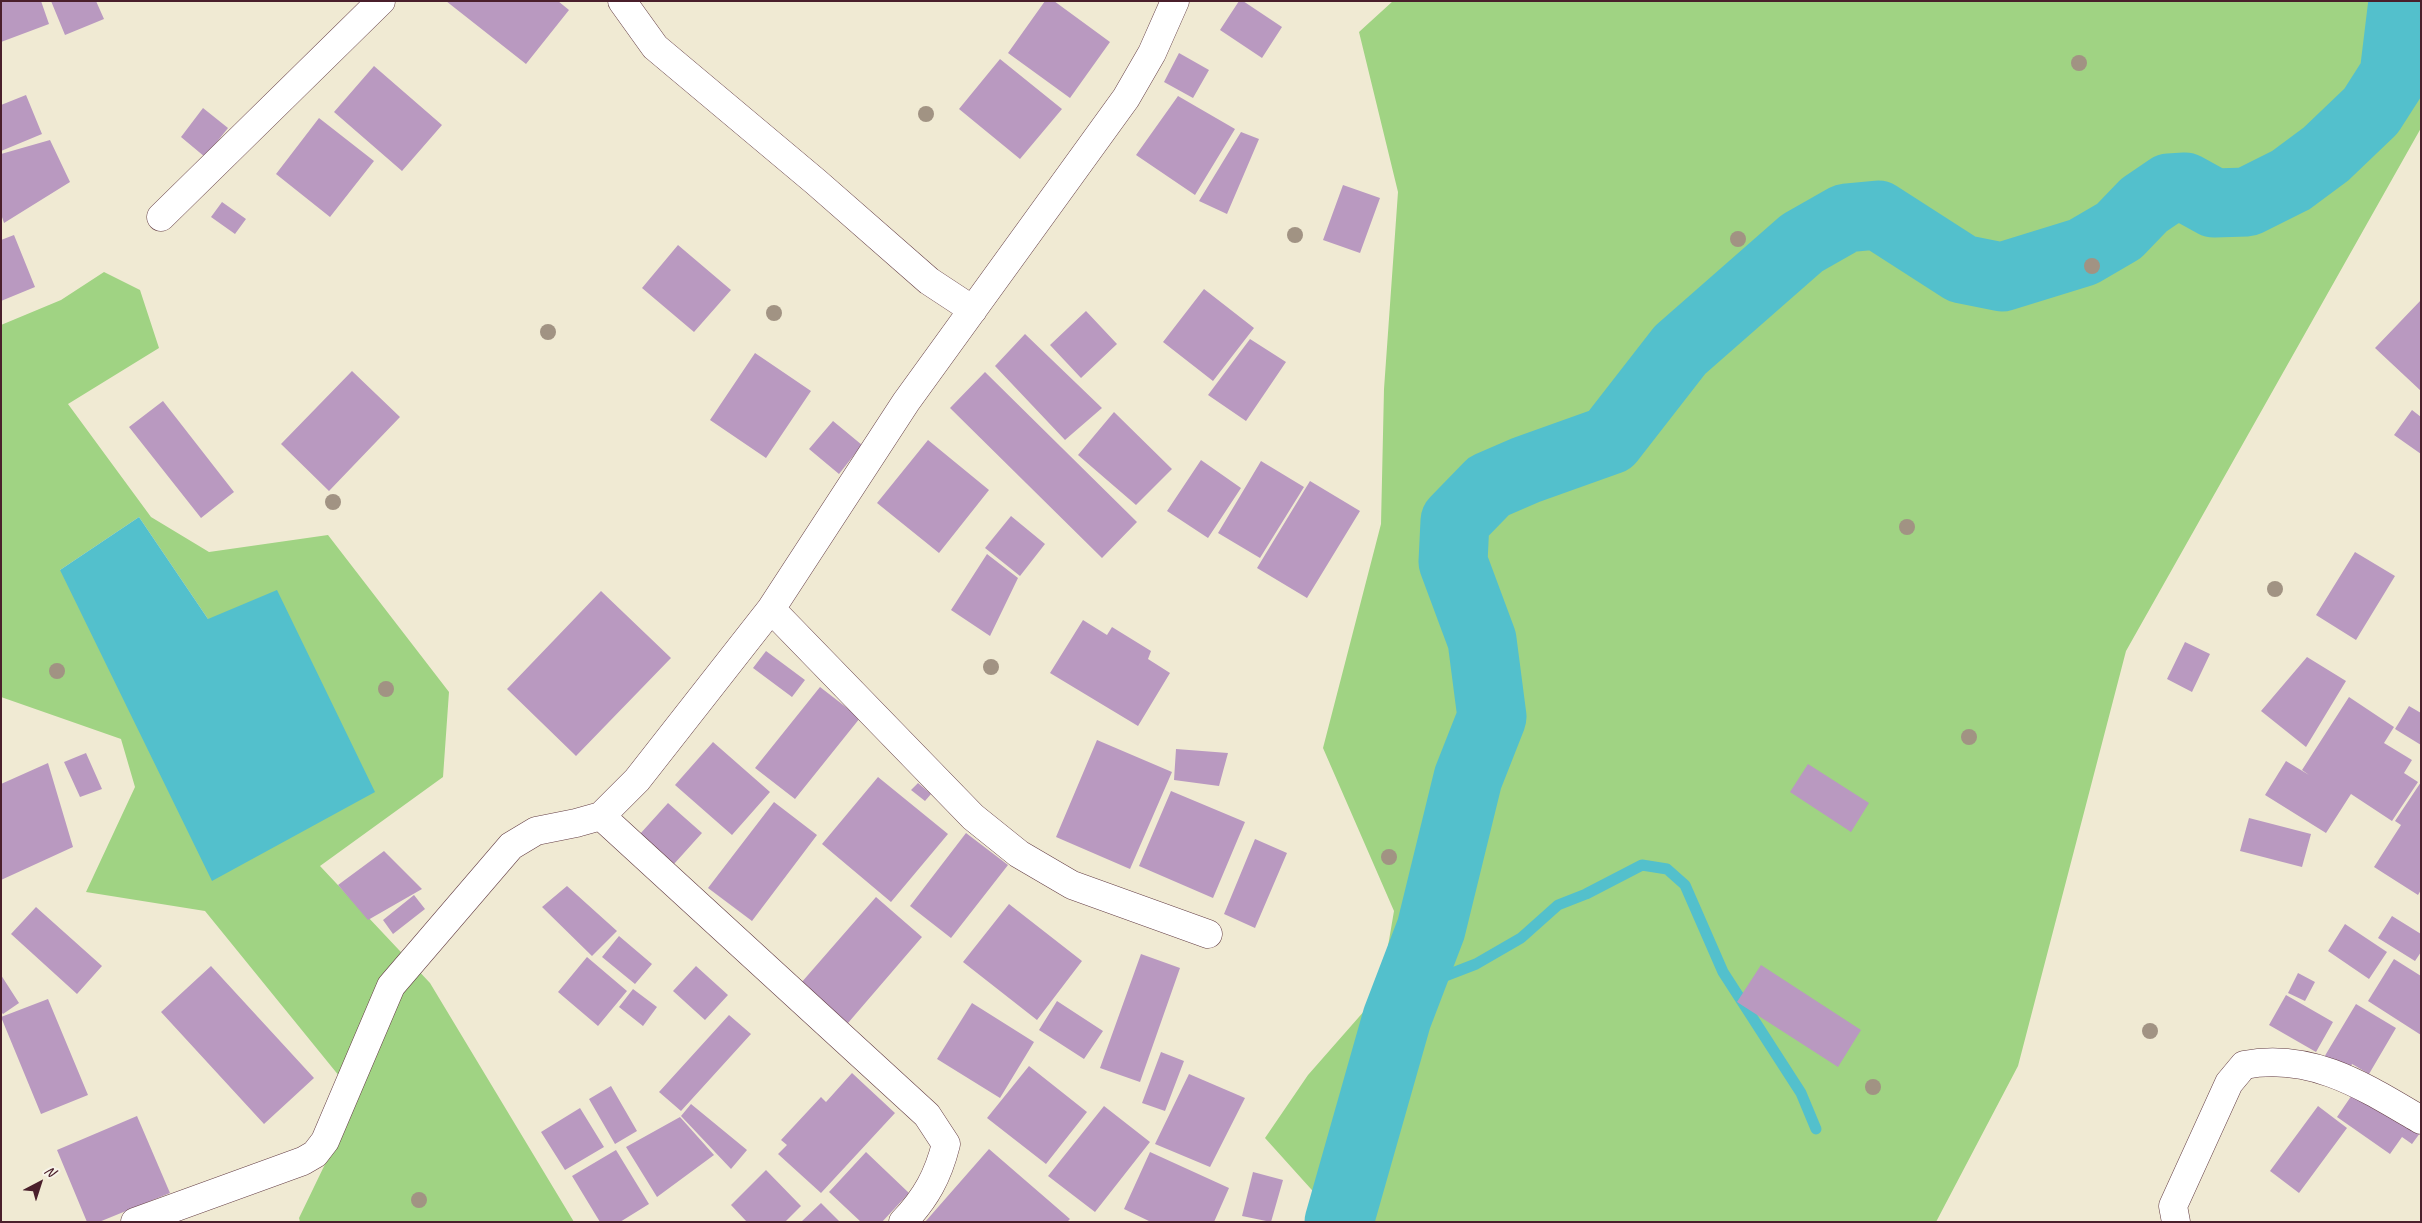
<!DOCTYPE html>
<style>
body{margin:0}
#map{position:relative;width:2422px;height:1223px;overflow:hidden;background:#f0ead3;font-family:Caveat,sans-serif}
canvas{display:block}
.frame{position:absolute;inset:0;border:2px solid #4a1f2b;pointer-events:none}
.north{position:absolute;left:15px;top:1158px;width:50px;height:50px;-webkit-text-stroke:4px #f7f3e8;paint-order:stroke;rotate:40deg;font-size:14px;font-weight:700;line-height:20px;text-align:center;color:#4a1f2b}
.north::after{content:'';display:block;margin:auto;width:18px;height:22px;background:#4a1f2b;clip-path:polygon(50% 0,100% 100%,50% 72%,0 100%)}
</style>
<div id="map">
<canvas width="2422" height="1223"></canvas>
<div class="frame"></div>
<div class="north">N</div>
</div>
<script>
const g = document.querySelector('canvas').getContext('2d');
g.lineJoin = 'round';
function fillPath(path, color) {
  g.fillStyle = color;
  g.fill(path, 'evenodd');
}
function stroke(path, color, width, dash) {
  g.strokeStyle = color;
  g.lineWidth = width;
  g.lineCap = dash ? 'butt' : 'round';
  g.setLineDash(dash || []);
  g.stroke(path);
}
const green = new Path2D(`
 M 1393,1 L 2421,1 L 2421,128 L 2126,651 L 2018,1066 L 1936,1222 L 1314,1222 L 1320,1199 L 1265,1138 L 1308,1075 L 1380,993 L 1394,911 L 1323,748 L 1381,524 L 1384,389 L 1398,192 L 1359,32 Z
 M 104,272 L 140,290 L 159,348 L 68,404 L 151,517 L 209,552 L 328,535 L 449,692 L 443,777 L 320,866 L 430,983 L 574,1222 L 300,1222 L 299,1218 L 357,1098 L 205,911 L 86,892 L 135,787 L 121,739 L 1,697 L 1,325 L 61,300 ZM 139,517 L 208,619 L 60,570 Z`);
const water = new Path2D(`
 M 139,517 L 208,619 L 277,590 L 375,792 L 212,881 L 60,570 Z`);
const stream = new Path2D(`
 M 1432,981 L 1476,964 L 1521,938 L 1558,905 L 1586,894 L 1642,865 L 1667,869 L 1685,885 L 1723,972 L 1801,1093 L 1816,1129`);
const river = new Path2D(`
 M 1339,1222 L 1397,1018 L 1431,929 L 1468,778 L 1492,717 L 1482,640 L 1453,562 L 1455,521 L 1489,486 L 1526,470 L 1610,440 L 1680,350 L 1802,243 L 1846,218 L 1878,215 L 1962,269 L 2002,277 L 2083,252 L 2119,231 L 2144,205 L 2169,188 L 2185,187 L 2214,203 L 2247,202 L 2291,180 L 2326,154 L 2371,111 L 2394,75 L 2403,1`);
const building = new Path2D(`
 M 1,1 L 41,1 L 49,24 L 1,42 Z
 M 51,1 L 96,1 L 104,19 L 65,35 Z
 M 446,1 L 558,1 L 569,10 L 526,64 Z
 M 1045,1 L 1054,1 L 1110,42 L 1070,98 L 1008,53 Z
 M 1239,1 L 1243,1 L 1282,27 L 1262,58 L 1220,30 Z
 M 1179,53 L 1209,70 L 1193,98 L 1164,82 Z
 M 1000,59 L 1062,109 L 1020,159 L 959,109 Z
 M 374,66 L 442,125 L 402,171 L 334,112 Z
 M 26,95 L 42,134 L 1,151 L 1,105 Z
 M 1178,96 L 1235,129 L 1195,195 L 1136,155 Z
 M 203,108 L 228,128 L 205,157 L 181,137 Z
 M 319,118 L 374,161 L 330,217 L 276,174 Z
 M 1241,132 L 1259,139 L 1227,214 L 1199,201 Z
 M 50,140 L 70,182 L 4,223 L 1,214 L 1,154 Z
 M 1343,185 L 1380,198 L 1360,253 L 1323,240 Z
 M 222,202 L 246,219 L 235,234 L 211,217 Z
 M 14,235 L 35,287 L 1,301 L 1,240 Z
 M 678,245 L 731,290 L 694,332 L 642,288 Z
 M 1204,289 L 1254,328 L 1213,381 L 1163,342 Z
 M 2421,300 L 2421,391 L 2375,348 Z
 M 1086,311 L 1117,344 L 1081,378 L 1050,345 Z
 M 1025,334 L 1102,408 L 1065,440 L 995,366 Z
 M 1250,339 L 1286,362 L 1246,421 L 1208,395 Z
 M 755,353 L 811,391 L 766,458 L 710,420 Z
 M 352,371 L 400,417 L 329,491 L 281,444 Z
 M 985,372 L 1137,522 L 1102,558 L 950,408 Z
 M 163,401 L 234,492 L 201,518 L 129,427 Z
 M 2412,410 L 2421,417 L 2421,454 L 2394,435 Z
 M 1114,412 L 1172,469 L 1136,505 L 1078,455 Z
 M 833,421 L 862,445 L 839,474 L 809,449 Z
 M 928,440 L 989,490 L 939,553 L 877,503 Z
 M 1201,460 L 1241,488 L 1208,538 L 1167,511 Z
 M 1261,461 L 1304,487 L 1260,558 L 1218,533 Z
 M 1310,481 L 1360,511 L 1307,598 L 1257,568 Z
 M 1011,516 L 1045,544 L 1020,576 L 985,548 Z
 M 2355,552 L 2395,576 L 2356,640 L 2316,615 Z
 M 987,554 L 1018,578 L 990,636 L 951,610 Z
 M 601,591 L 671,658 L 576,756 L 507,689 Z
 M 1083,620 L 1107,635 L 1112,627 L 1151,651 L 1148,659 L 1170,673 L 1138,726 L 1050,673 Z
 M 2185,642 L 2210,654 L 2192,692 L 2167,679 Z
 M 766,651 L 805,680 L 792,697 L 753,668 Z
 M 2307,657 L 2346,681 L 2306,747 L 2261,711 Z
 M 820,687 L 860,718 L 795,799 L 755,768 Z
 M 2349,697 L 2394,727 L 2384,743 L 2412,760 L 2404,773 L 2418,782 L 2392,821 L 2351,794 L 2326,833 L 2265,795 L 2286,761 L 2309,775 L 2302,770 Z
 M 2409,706 L 2421,713 L 2421,745 L 2395,729 Z
 M 1097,740 L 1172,772 L 1130,869 L 1056,837 Z
 M 713,742 L 770,792 L 732,835 L 675,785 Z
 M 1176,749 L 1228,753 L 1219,786 L 1174,780 Z
 M 86,753 L 102,789 L 80,797 L 64,762 Z
 M 48,763 L 73,847 L 1,880 L 1,784 Z
 M 1808,764 L 1869,803 L 1851,832 L 1790,792 Z
 M 878,777 L 948,834 L 891,902 L 822,844 Z
 M 2421,782 L 2421,890 L 2418,895 L 2374,867 L 2401,825 L 2395,821 Z
 M 918,783 L 931,794 L 925,801 L 911,790 Z
 M 1171,791 L 1245,822 L 1213,898 L 1139,866 Z
 M 774,802 L 817,835 L 752,921 L 708,888 Z
 M 668,803 L 702,833 L 674,864 L 640,834 Z
 M 2249,818 L 2311,834 L 2302,867 L 2240,851 Z
 M 966,833 L 1008,865 L 951,938 L 910,906 Z
 M 1255,839 L 1287,853 L 1255,928 L 1224,914 Z
 M 384,851 L 422,889 L 368,920 L 338,885 Z
 M 567,886 L 617,931 L 592,956 L 542,907 Z
 M 414,895 L 425,909 L 393,934 L 383,920 Z
 M 876,897 L 922,937 L 848,1023 L 801,983 Z
 M 1009,904 L 1082,961 L 1037,1020 L 963,962 Z
 M 36,907 L 102,966 L 77,994 L 11,934 Z
 M 2392,916 L 2421,934 L 2421,952 L 2415,961 L 2378,938 Z
 M 2345,924 L 2387,952 L 2369,979 L 2328,951 Z
 M 619,936 L 652,964 L 635,984 L 602,957 Z
 M 1141,954 L 1180,968 L 1140,1082 L 1100,1068 Z
 M 587,957 L 627,991 L 598,1026 L 558,992 Z
 M 2394,959 L 2421,976 L 2421,1035 L 2368,1001 Z
 M 1761,965 L 1861,1030 L 1838,1067 L 1737,1002 Z
 M 211,966 L 314,1078 L 264,1124 L 161,1012 Z
 M 696,966 L 728,995 L 705,1020 L 673,991 Z
 M 2298,973 L 2315,982 L 2305,1001 L 2288,993 Z
 M 1,975 L 19,1003 L 3,1014 L 1,1012 Z
 M 633,989 L 657,1007 L 643,1026 L 619,1007 Z
 M 2286,995 L 2333,1022 L 2316,1052 L 2269,1025 Z
 M 48,999 L 88,1095 L 41,1114 L 1,1017 Z
 M 1057,1001 L 1103,1031 L 1084,1059 L 1039,1030 Z
 M 972,1003 L 1034,1042 L 1000,1098 L 937,1059 Z
 M 2356,1004 L 2396,1028 L 2369,1074 L 2352,1064 L 2347,1073 L 2323,1059 Z
 M 729,1015 L 751,1034 L 681,1111 L 659,1092 Z
 M 1161,1052 L 1184,1061 L 1165,1111 L 1142,1103 Z
 M 1029,1066 L 1087,1112 L 1046,1164 L 987,1118 Z
 M 852,1073 L 895,1113 L 821,1193 L 778,1154 L 787,1145 L 781,1140 L 821,1097 L 826,1102 Z
 M 1189,1074 L 1245,1098 L 1210,1167 L 1155,1144 Z
 M 611,1086 L 637,1131 L 615,1144 L 589,1099 Z
 M 2356,1089 L 2420,1133 L 2412,1144 L 2402,1137 L 2390,1154 L 2337,1117 Z
 M 691,1104 L 747,1150 L 731,1169 L 681,1116 Z
 M 1104,1106 L 1150,1142 L 1095,1212 L 1048,1176 Z
 M 2318,1106 L 2347,1128 L 2299,1193 L 2270,1171 Z
 M 580,1108 L 604,1147 L 565,1170 L 541,1132 Z
 M 137,1116 L 170,1193 L 99,1222 L 87,1222 L 57,1150 Z
 M 680,1117 L 714,1155 L 657,1197 L 626,1147 Z
 M 989,1149 L 1070,1219 L 1067,1222 L 925,1222 Z
 M 616,1150 L 649,1204 L 620,1222 L 600,1222 L 572,1176 Z
 M 866,1152 L 909,1193 L 882,1222 L 861,1222 L 829,1192 Z
 M 1150,1152 L 1229,1188 L 1214,1222 L 1151,1222 L 1124,1209 Z
 M 766,1170 L 801,1206 L 785,1222 L 747,1222 L 731,1205 Z
 M 1253,1172 L 1283,1180 L 1271,1222 L 1242,1216 Z
 M 821,1203 L 840,1222 L 801,1222 Z`);
const minor = new Path2D(`
 M 622,1 L 655,47 L 816,182 L 929,281 L 973,310
 M 161,217 L 381,1
 M 771,609 L 973,817 L 1019,854 L 1072,885 L 1208,934
 M 601,816 L 927,1115 L 946,1144 C 938,1176 926,1198 903,1222
 M 135,1222 L 303,1161 L 315,1154 L 325,1141 L 391,986 L 511,846 L 536,831 L 576,823 L 601,816 L 637,780 L 771,609 L 906,402 L 1126,98 L 1152,53 L 1175,1
 M 2176,1222 L 2173,1206 L 2229,1083 L 2244,1065 C 2312,1052 2365,1087 2421,1120`);
const trees = [
 [2079,63],
 [926,114],
 [1295,235],
 [1738,239],
 [2092,266],
 [774,313],
 [548,332],
 [333,502],
 [1907,527],
 [2275,589],
 [991,667],
 [57,671],
 [386,689],
 [1969,737],
 [1389,857],
 [2150,1031],
 [1873,1087],
 [419,1200]
];
fillPath(green, '#a0d383');
fillPath(water, '#53c0cc');
stroke(stream, '#53c0cc', 11);
stroke(river, '#53c0cc', 69);
fillPath(building, '#b999c0');
stroke(minor, '#633d44', 29);
stroke(minor, '#fff', 28);
g.fillStyle = '#a19383';
for (const [x, y] of trees) {
  g.beginPath();
  g.arc(x, y, 8, 0, 2 * Math.PI);
  g.fill();
}
</script>
